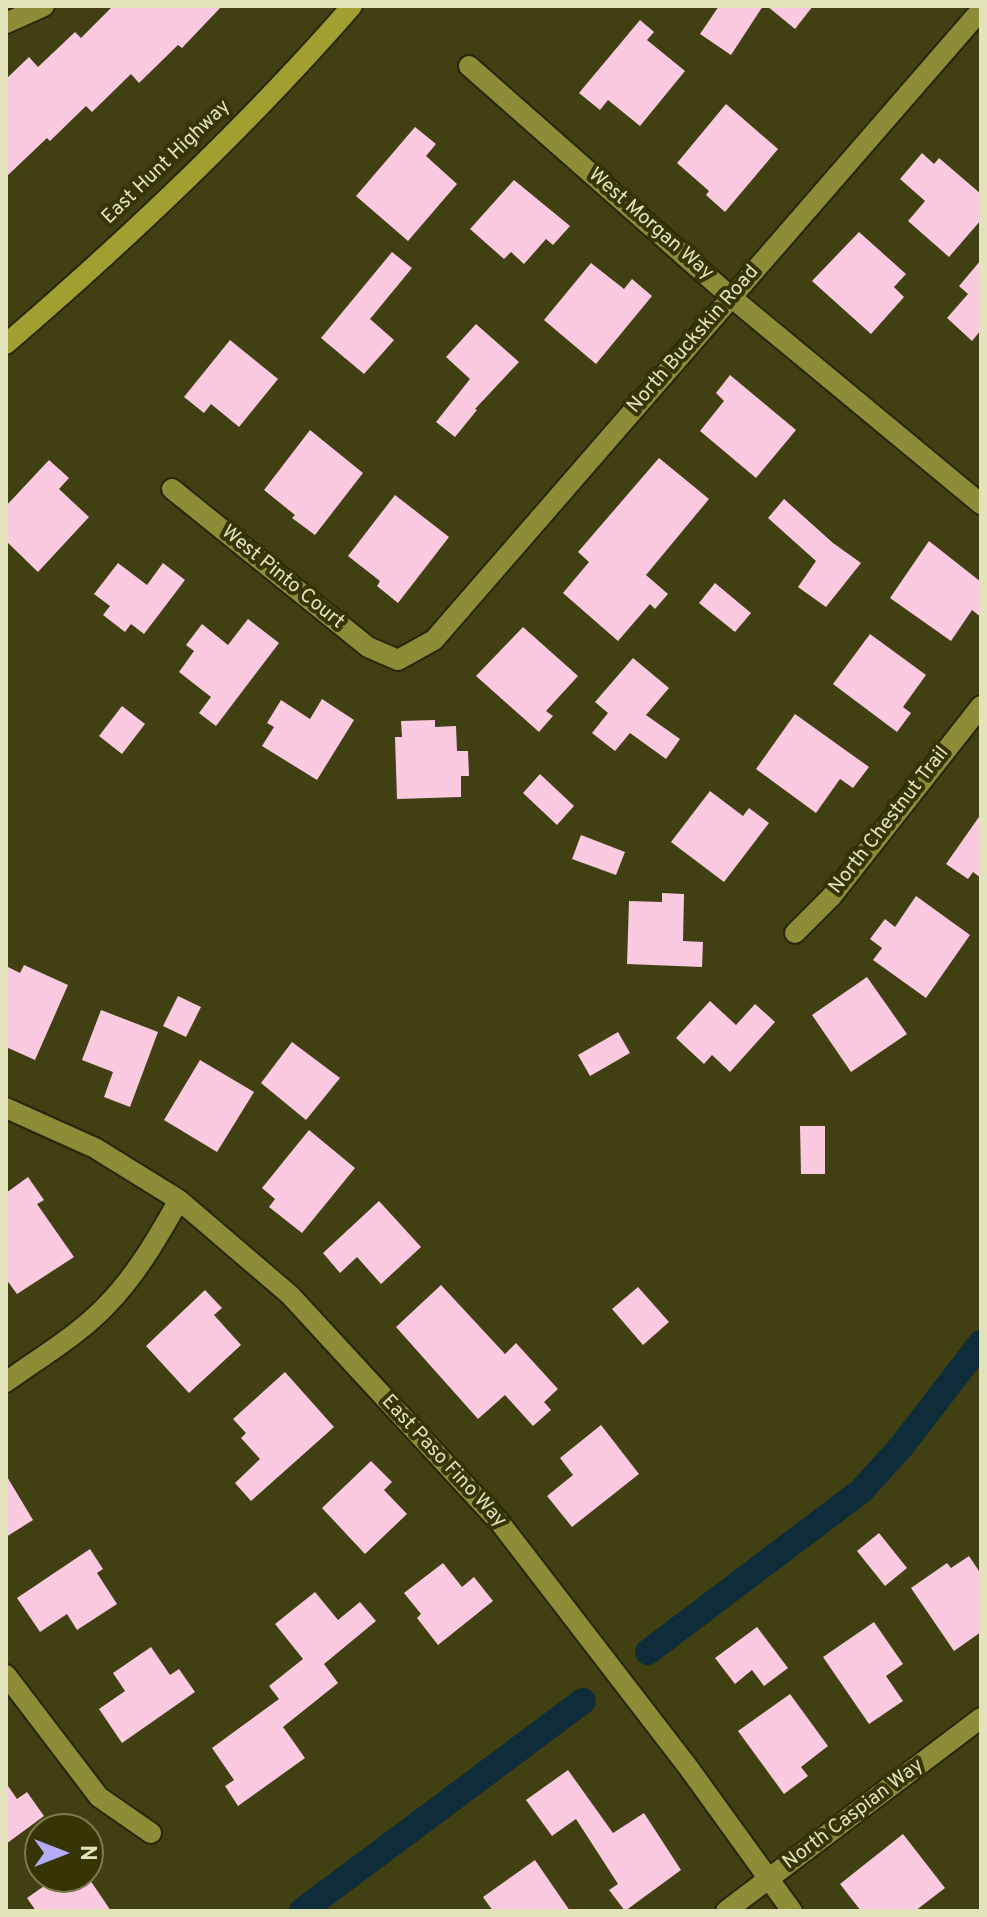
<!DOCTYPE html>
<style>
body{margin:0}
#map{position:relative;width:987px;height:1917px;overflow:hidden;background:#404012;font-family:Overpass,sans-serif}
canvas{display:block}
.frame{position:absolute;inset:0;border:8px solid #e2e3ba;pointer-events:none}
.north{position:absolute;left:24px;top:1813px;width:80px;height:80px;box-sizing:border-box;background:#363506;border:2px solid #7b7b4e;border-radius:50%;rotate:90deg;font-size:22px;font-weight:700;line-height:32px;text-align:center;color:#e2e3ba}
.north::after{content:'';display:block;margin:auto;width:28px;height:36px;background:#b4acf9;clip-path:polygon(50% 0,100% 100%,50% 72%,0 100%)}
</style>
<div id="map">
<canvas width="987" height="1917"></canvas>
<div class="frame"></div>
<div class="north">N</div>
</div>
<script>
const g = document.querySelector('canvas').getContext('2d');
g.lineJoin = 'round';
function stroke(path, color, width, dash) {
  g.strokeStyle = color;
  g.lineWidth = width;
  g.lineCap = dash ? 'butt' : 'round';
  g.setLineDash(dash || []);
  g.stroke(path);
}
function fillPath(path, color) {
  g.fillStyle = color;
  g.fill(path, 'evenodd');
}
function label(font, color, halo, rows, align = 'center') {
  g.font = font + ' Overpass,sans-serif';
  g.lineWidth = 8;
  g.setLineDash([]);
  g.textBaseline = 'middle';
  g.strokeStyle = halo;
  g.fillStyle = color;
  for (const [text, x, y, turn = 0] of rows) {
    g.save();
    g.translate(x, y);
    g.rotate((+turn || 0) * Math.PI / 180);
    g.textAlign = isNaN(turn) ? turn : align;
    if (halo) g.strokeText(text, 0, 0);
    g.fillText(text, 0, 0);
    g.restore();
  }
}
const canal = new Path2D(`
 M 648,1652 L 861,1491 L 901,1447 L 981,1343
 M 302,1911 L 583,1701`);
const building = new Path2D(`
 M 113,6 L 222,6 L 182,48 L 178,45 L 139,83 L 131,74 L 92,112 L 86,106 L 50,141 L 47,138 L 6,177 L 6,79 L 29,57 L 38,67 L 75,32 L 81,38 Z
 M 719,6 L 763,6 L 731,55 L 700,34 Z
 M 767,6 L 813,6 L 795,29 Z
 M 640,20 L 654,32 L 647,40 L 685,71 L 640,126 L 608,100 L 600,110 L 579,93 Z
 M 726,104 L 778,149 L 725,212 L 706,195 L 709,191 L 677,163 Z
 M 415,127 L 436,144 L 426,156 L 457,184 L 408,241 L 356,196 Z
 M 922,153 L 934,164 L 939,158 L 981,194 L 981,220 L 949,257 L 908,221 L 925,201 L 900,179 Z
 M 514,180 L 570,226 L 553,245 L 546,239 L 524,264 L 511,252 L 504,259 L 470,229 Z
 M 859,232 L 906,274 L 894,287 L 904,297 L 871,334 L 812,281 Z
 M 392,252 L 412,268 L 370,319 L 394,340 L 364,374 L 321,338 Z
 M 981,260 L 981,330 L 972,341 L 947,318 L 968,294 L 959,286 Z
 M 591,263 L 624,289 L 632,279 L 652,296 L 596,364 L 544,320 Z
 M 476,324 L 519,362 L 475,409 L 477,410 L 455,437 L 436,422 L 470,379 L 446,357 Z
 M 230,340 L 278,379 L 239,427 L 211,404 L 204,413 L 184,397 Z
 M 730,375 L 796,430 L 756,478 L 700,431 L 724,401 L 716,393 Z
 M 310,430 L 363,473 L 315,535 L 292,518 L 295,515 L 264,490 Z
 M 659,458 L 709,499 L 646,575 L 668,594 L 655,609 L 650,604 L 618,641 L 563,593 L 589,562 L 578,552 Z
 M 49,460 L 69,478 L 59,489 L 89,517 L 38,572 L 6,541 L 6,506 Z
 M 395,495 L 449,537 L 398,603 L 377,586 L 380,581 L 348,556 Z
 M 784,499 L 833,543 L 861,563 L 826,607 L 798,587 L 816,561 L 768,518 Z
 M 929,541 L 981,582 L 981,617 L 972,610 L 951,641 L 890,598 Z
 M 118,563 L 147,585 L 163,563 L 185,580 L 144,634 L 131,624 L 125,632 L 103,615 L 110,606 L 94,594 Z
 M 715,583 L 751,613 L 735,632 L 699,603 Z
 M 248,619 L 279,643 L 216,726 L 199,713 L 211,697 L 179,672 L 194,651 L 186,645 L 202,624 L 228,645 Z
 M 523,627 L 578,676 L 546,711 L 553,716 L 539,732 L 476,676 Z
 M 870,634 L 926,675 L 903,707 L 911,713 L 897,732 L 833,684 Z
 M 633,658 L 669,688 L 646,715 L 680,739 L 666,759 L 630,733 L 615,751 L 592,733 L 608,713 L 595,702 Z
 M 322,699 L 354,720 L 317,780 L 262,746 L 274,727 L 267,723 L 281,700 L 310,719 Z
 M 122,706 L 145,724 L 122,754 L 99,736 Z
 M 795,714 L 869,767 L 853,788 L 840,779 L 816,813 L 756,769 Z
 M 435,720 L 435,727 L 456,726 L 457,751 L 468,751 L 469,776 L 461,776 L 461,797 L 397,799 L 395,737 L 402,737 L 401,721 Z
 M 540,774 L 574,806 L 557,825 L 523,793 Z
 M 710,791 L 743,816 L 749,808 L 769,823 L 724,882 L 671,842 Z
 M 981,814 L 981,878 L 973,872 L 968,879 L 946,864 Z
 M 581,835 L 625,852 L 616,875 L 572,859 Z
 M 662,893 L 684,894 L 683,941 L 703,942 L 702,967 L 627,964 L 629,901 L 662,902 Z
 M 916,896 L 970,935 L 926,998 L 873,960 L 882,948 L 870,939 L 885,919 L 895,927 Z
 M 24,965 L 68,985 L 35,1060 L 6,1047 L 6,966 L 20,973 Z
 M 867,977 L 907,1034 L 851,1072 L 812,1015 Z
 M 178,996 L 201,1007 L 186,1037 L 163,1026 Z
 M 710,1001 L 736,1025 L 755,1004 L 775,1022 L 730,1072 L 712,1055 L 704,1064 L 676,1038 Z
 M 101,1010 L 158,1032 L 130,1107 L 104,1097 L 113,1072 L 82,1060 Z
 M 618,1032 L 630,1053 L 590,1076 L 578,1055 Z
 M 292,1042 L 340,1078 L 306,1120 L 261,1083 Z
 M 200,1060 L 254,1092 L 217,1152 L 164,1120 Z
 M 800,1126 L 825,1126 L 825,1174 L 801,1174 Z
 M 309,1130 L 355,1168 L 302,1233 L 269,1207 L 275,1199 L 262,1188 Z
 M 28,1177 L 44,1200 L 37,1204 L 74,1257 L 17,1294 L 6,1279 L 6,1193 Z
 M 379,1201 L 421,1247 L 381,1284 L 357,1257 L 340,1273 L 323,1253 Z
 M 441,1285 L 505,1354 L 516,1343 L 558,1389 L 544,1402 L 551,1410 L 533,1426 L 505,1395 L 478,1419 L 396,1327 Z
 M 638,1287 L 669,1322 L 643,1345 L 612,1309 Z
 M 205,1290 L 222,1308 L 214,1315 L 241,1345 L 189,1393 L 146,1346 Z
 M 285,1372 L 334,1427 L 251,1501 L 235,1483 L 260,1459 L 241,1438 L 246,1433 L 233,1419 Z
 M 601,1425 L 639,1474 L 572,1527 L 547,1496 L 573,1475 L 560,1458 Z
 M 371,1461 L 392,1482 L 384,1490 L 407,1514 L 365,1554 L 322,1508 Z
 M 6,1475 L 33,1520 L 6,1537 Z
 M 879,1533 L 907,1568 L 885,1586 L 857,1551 Z
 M 90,1549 L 103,1569 L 97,1573 L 117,1604 L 77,1630 L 67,1614 L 40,1632 L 17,1598 Z
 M 969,1556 L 981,1574 L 981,1632 L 954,1651 L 911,1588 L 947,1563 L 951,1568 Z
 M 443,1563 L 462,1587 L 474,1577 L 493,1601 L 438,1645 L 417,1618 L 421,1614 L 404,1593 Z
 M 315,1592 L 338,1620 L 360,1602 L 376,1621 L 324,1664 L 338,1683 L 283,1727 L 305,1758 L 238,1806 L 225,1786 L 234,1780 L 212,1748 L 279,1699 L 269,1686 L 303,1659 L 275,1624 Z
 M 874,1622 L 903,1664 L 886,1676 L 903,1701 L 869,1724 L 823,1657 Z
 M 757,1627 L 788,1668 L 764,1686 L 752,1670 L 735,1684 L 715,1658 Z
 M 151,1647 L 170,1675 L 179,1669 L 195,1692 L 122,1743 L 99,1709 L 125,1691 L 113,1673 Z
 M 790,1694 L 828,1746 L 801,1767 L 808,1776 L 784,1794 L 738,1731 Z
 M 568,1770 L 613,1833 L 644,1813 L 681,1870 L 625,1911 L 609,1890 L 618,1884 L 576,1819 L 552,1836 L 526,1800 Z
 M 6,1783 L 17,1799 L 27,1792 L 44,1816 L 6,1844 Z
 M 903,1834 L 945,1888 L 915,1911 L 861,1911 L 840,1884 Z
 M 535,1860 L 570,1911 L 493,1911 L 483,1897 Z
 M 57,1877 L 88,1877 L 111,1911 L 36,1911 L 27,1898 Z`);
const minor = new Path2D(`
 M 6,23 L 44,6
 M 469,66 L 731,297 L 981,504
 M 172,489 L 368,647 L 398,660 L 434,640 L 981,10
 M 795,933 L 831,897 L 981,706
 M 6,1108 L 95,1148 L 179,1200 L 290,1295 L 501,1524 L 688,1767 L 792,1911
 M 6,1382 C 39,1358 77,1336 105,1307 C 136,1276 158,1237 179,1200
 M 6,1675 L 99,1797 L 151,1833
 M 726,1911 L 981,1718`);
const major = new Path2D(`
 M 6,344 C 128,239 246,128 352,6`);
const streetNames = [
 ["East Hunt Highway",167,163,-44],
 ["West Morgan Way",650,225,41],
 ["North Buckskin Road",694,340,-49],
 ["West Pinto Court",282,578,39],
 ["North Chestnut Trail",890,821,-52],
 ["East Paso Fino Way",443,1462,47],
 ["North Caspian Way",854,1815,-37]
];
stroke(canal, '#0e2c39', 26);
fillPath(building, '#fbc9e0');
stroke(minor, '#26260b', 24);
stroke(major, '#26260b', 24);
stroke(minor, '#8d8c37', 20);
stroke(major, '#a09f30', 20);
label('20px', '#e2e3ba', '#363506', streetNames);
</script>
